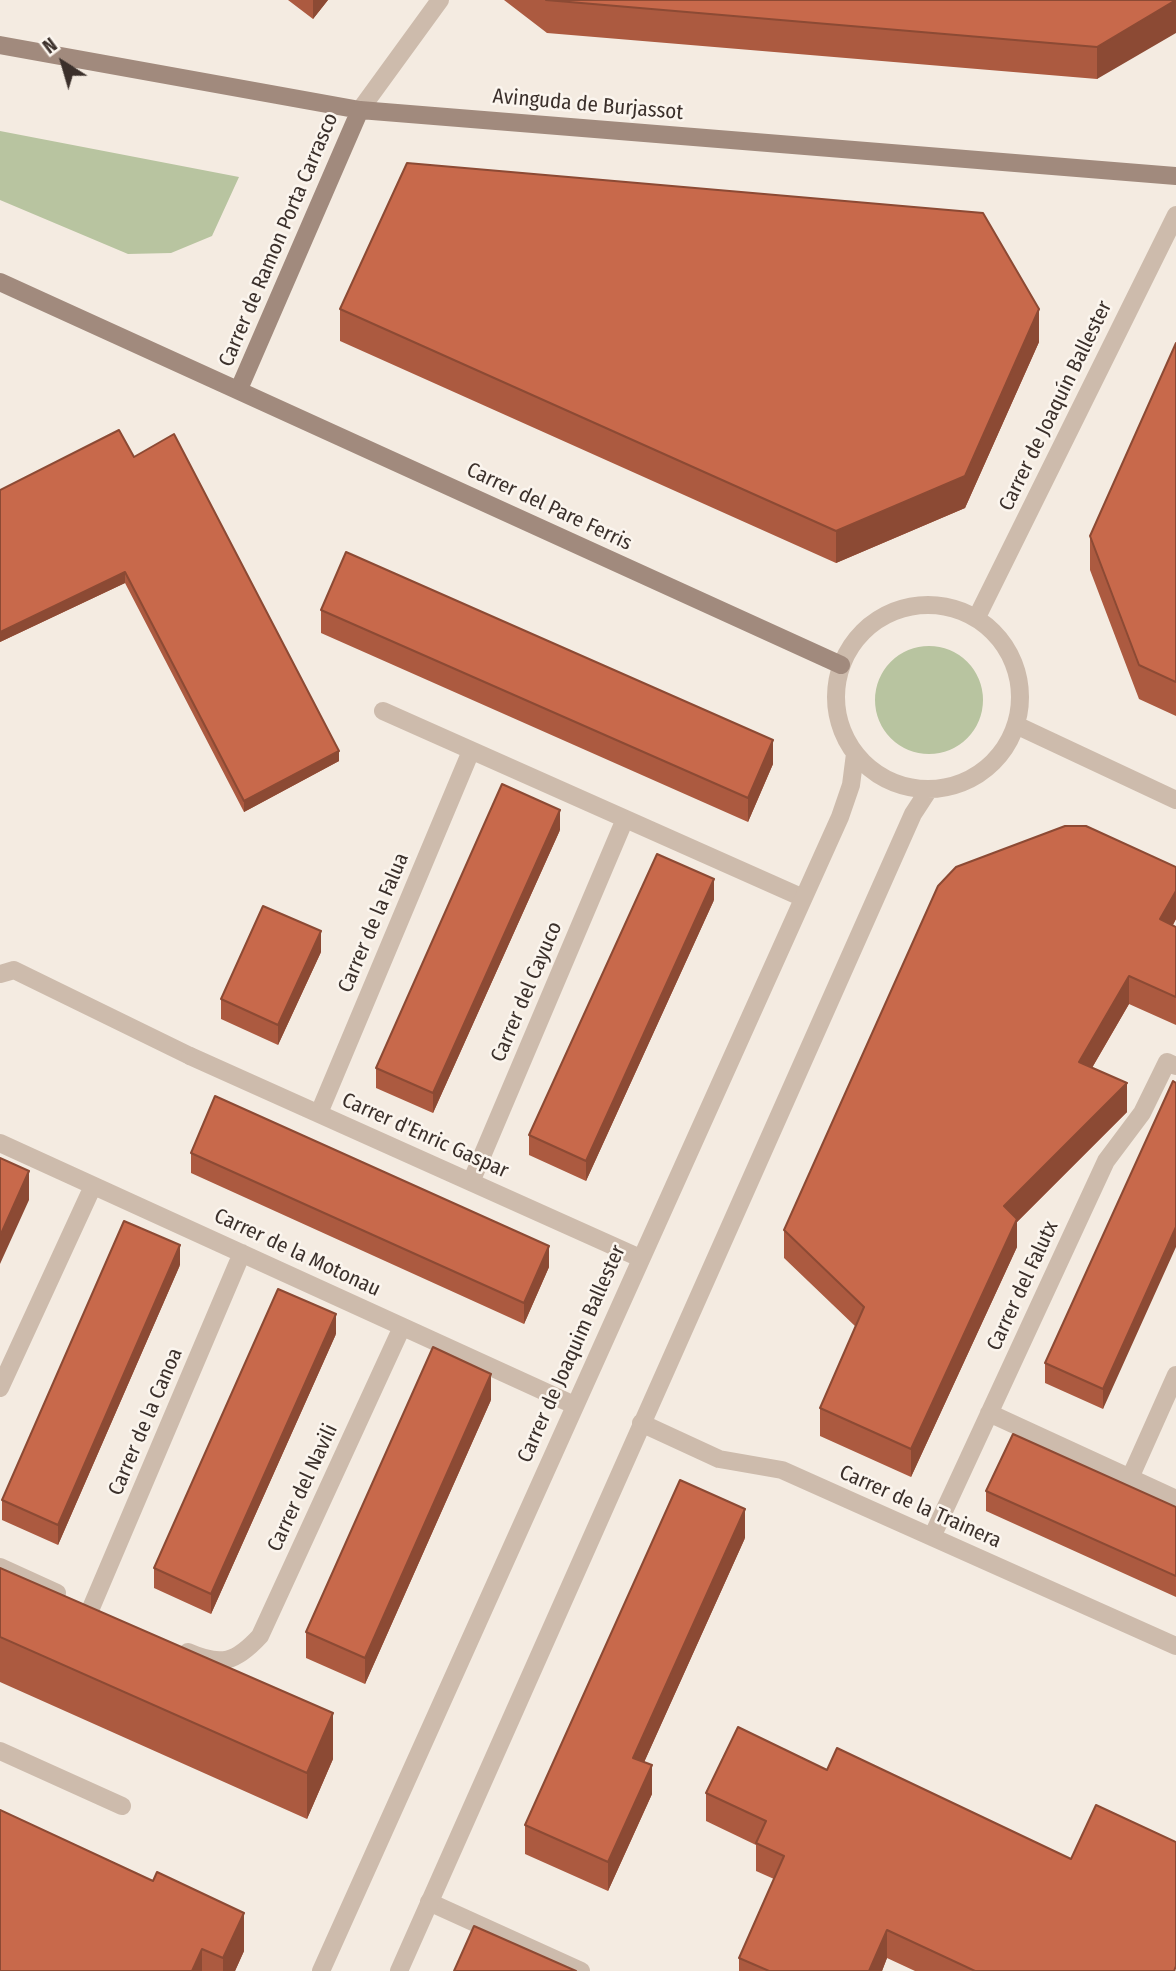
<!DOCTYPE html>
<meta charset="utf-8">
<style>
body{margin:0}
#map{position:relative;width:1176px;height:1971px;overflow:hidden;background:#f4ebe1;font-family:"Fira Sans Condensed",sans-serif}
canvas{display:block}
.north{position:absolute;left:28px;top:28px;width:70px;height:70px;-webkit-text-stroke:5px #fbf5ee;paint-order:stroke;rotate:323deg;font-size:19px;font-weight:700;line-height:28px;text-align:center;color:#3b302b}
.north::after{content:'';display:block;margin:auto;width:24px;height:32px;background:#3b302b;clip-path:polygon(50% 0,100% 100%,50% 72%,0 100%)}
</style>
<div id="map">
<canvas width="1176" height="1971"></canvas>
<div class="north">N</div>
</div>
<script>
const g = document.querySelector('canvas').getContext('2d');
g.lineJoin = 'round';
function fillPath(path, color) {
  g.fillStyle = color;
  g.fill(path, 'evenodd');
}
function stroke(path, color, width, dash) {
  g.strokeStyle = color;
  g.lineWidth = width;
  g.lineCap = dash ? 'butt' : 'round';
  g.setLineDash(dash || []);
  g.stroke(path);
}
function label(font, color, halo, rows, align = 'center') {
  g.font = font + ' "Fira Sans Condensed",sans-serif';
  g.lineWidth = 5;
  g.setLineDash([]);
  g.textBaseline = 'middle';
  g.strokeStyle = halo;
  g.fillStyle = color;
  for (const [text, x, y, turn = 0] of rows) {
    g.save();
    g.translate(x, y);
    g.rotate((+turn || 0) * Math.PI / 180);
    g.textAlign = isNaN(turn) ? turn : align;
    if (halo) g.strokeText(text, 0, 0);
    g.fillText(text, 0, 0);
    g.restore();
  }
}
const green = new Path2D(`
 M 0,131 L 239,177 L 212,236 L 171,253 L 128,254 L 0,200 Z
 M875 700a54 54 0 1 1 108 0a54 54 0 1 1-108 0Z`);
const service = new Path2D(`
 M 0,974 L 14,970 L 190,1056`);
const minor = new Path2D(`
 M 360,110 L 440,0
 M 383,711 L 801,897
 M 190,1056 L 640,1258
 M 319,1113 L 471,751
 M 0,1143 L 574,1405
 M 471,1182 L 625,819
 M 0,1388 L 93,1186
 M 989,1413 L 1176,1499
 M 641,1423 L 719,1459 L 782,1470 L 1176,1646
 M 1130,1478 L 1176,1375
 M 932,1537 L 1106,1161 L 1142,1113 L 1167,1062 L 1176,1066
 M 0,1567 L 57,1593
 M 91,1608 L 242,1253
 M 188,1652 C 222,1667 236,1662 260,1636 L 402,1327
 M 0,1751 L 122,1806
 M 429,1902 L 581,1971`);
const tertiary = new Path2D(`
 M836 697a92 92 0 1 1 184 0a92 92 0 1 1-184 0Z
 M 977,617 L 1176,215
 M 1016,725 L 1176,800
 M 321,1971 L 840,817 L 851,785 L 855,754
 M 399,1971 L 913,814 L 928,791`);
const secondary = new Path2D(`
 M 0,45 L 360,110 L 1176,176
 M 0,282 L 841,665
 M 239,389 L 360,110`);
const wall = new Path2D(`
 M 288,0 L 328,0 L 313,19 Z
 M 504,0 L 1176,0 L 1097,79 L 547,33 Z
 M 340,309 L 1039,342 L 965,508 L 836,563 L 340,341 Z
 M 1176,343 L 1176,716 L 1139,699 L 1090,570 L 1090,536 Z
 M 134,457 L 339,761 L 244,812 L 125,583 L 0,642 L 0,490 Z
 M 321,610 L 773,764 L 748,822 L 321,633 Z
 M 560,830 L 433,1113 L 376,1088 L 376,1068 Z
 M 1176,891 L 1176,919 L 1173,925 L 1176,927 L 1176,1025 L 1129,1004 L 1092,1068 L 1127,1112 L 1017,1222 L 1017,1247 L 911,1477 L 820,1436 L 820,1408 L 856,1327 L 784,1258 L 784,1230 Z
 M 714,900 L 586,1181 L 529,1155 L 529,1135 Z
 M 321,952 L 278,1045 L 221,1019 L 221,999 Z
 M 1173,1081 L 1103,1409 L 1045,1383 L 1045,1363 Z
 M 191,1153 L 549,1267 L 524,1324 L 191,1173 Z
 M 180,1265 L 58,1545 L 2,1520 L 2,1500 Z
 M 336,1334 L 211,1614 L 154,1588 L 154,1568 Z
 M 491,1400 L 365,1684 L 306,1658 L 306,1632 Z
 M 986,1491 L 1176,1507 L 1176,1597 L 986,1511 Z
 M 745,1538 L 644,1762 L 652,1794 L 608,1891 L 525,1854 L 525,1825 Z
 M 0,1568 L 333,1759 L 307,1819 L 0,1682 Z
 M 706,1793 L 1176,1971 L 915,1971 L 887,1958 L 882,1971 L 739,1971 L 739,1958 L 774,1879 L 756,1871 L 756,1845 L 706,1821 Z
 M 0,1810 L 244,1951 L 235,1971 L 0,1971 Z`);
const shadedWall = new Path2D(`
 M 313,0 L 328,0 L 313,19 Z
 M 1176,0 L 1176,33 L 1097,79 L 1097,47 Z
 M 1039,309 L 1039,342 L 965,508 L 836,563 L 836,531 Z
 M 125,572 L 125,583 L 0,642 L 0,632 Z
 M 773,740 L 773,764 L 748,822 L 748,798 Z
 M 339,751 L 339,761 L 244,812 L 244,801 Z
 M 560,810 L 560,830 L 433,1113 L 433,1093 Z
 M 714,879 L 714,900 L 586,1181 L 586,1161 Z
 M 1176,891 L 1176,919 L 1160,948 L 1160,919 Z
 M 321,931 L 321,952 L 278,1045 L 278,1025 Z
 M 1129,976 L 1129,1004 L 1079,1090 L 1079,1062 Z
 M 1127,1083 L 1127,1112 L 1017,1222 L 1017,1247 L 911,1477 L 911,1449 L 1004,1206 Z
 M 29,1171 L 29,1200 L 0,1264 L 0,1236 Z
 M 1176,1227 L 1176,1247 L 1103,1409 L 1103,1389 Z
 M 180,1245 L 180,1265 L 58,1545 L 58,1525 Z
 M 549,1246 L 549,1267 L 524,1324 L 524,1303 Z
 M 336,1314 L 336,1334 L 211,1614 L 211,1594 Z
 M 491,1374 L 491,1400 L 365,1684 L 365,1658 Z
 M 745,1509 L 745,1538 L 633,1787 L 633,1758 Z
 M 333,1713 L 333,1759 L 307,1819 L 307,1773 Z
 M 652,1765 L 652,1794 L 608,1891 L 608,1862 Z
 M 244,1913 L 244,1951 L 235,1971 L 223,1971 L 223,1958 Z
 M 887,1930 L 887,1958 L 882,1971 L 869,1971 Z
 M 202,1949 L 202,1971 L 192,1971 Z`);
const building = new Path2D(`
 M 546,0 L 1176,0 L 1097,47 Z
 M 407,163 L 983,213 L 1039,309 L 965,476 L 836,531 L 340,309 Z
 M 1176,343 L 1176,682 L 1139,665 L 1090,536 Z
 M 119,430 L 134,457 L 174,434 L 339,751 L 244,801 L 125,572 L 0,632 L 0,490 Z
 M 346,552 L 773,740 L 748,798 L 321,610 Z
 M 502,784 L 560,810 L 433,1093 L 376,1068 Z
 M 1065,826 L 1086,826 L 1176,867 L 1176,891 L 1160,919 L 1176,927 L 1176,997 L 1129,976 L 1079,1062 L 1127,1083 L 1004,1206 L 1017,1219 L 911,1449 L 820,1408 L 864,1307 L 784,1230 L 938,886 L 956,867 Z
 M 657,854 L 714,879 L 586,1161 L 529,1135 Z
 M 263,906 L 321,931 L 278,1025 L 221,999 Z
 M 1173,1081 L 1176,1083 L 1176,1227 L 1103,1389 L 1045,1363 Z
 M 215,1096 L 549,1246 L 524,1303 L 191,1153 Z
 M 0,1158 L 29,1171 L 0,1236 Z
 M 124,1221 L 180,1245 L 58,1525 L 2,1500 Z
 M 278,1289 L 336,1314 L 211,1594 L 154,1568 Z
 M 433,1347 L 491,1374 L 365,1658 L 306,1632 Z
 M 1013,1434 L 1176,1507 L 1176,1576 L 986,1491 Z
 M 680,1480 L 745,1509 L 633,1758 L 652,1765 L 608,1862 L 525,1825 Z
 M 0,1568 L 333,1713 L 307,1773 L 0,1637 Z
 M 738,1727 L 827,1770 L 837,1748 L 1071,1859 L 1096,1805 L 1176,1842 L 1176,1966 L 1174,1971 L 975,1971 L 887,1930 L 869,1971 L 769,1971 L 739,1958 L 784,1856 L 756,1843 L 766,1821 L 706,1793 Z
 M 0,1810 L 153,1881 L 157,1872 L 244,1913 L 223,1958 L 202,1949 L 192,1971 L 0,1971 Z
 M 474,1926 L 576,1971 L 454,1971 Z`);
const streetNames = [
 ["Avinguda de Burjassot",588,105,5],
 ["Carrer de Ramon Porta Carrasco",279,240,-67],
 ["Carrer de Joaquín Ballester",1056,406,-64],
 ["Carrer del Pare Ferris",549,507,25],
 ["Carrer de la Falua",374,923,-67],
 ["Carrer del Cayuco",527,992,-67],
 ["Carrer d'Enric Gaspar",425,1136,24],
 ["Carrer de la Motonau",297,1253,25],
 ["Carrer del Falutx",1023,1286,-65],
 ["Carrer de Joaquim Ballester",572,1354,-66],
 ["Carrer de la Canoa",146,1422,-67],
 ["Carrer del Navili",303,1488,-65],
 ["Carrer de la Trainera",920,1507,24]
];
fillPath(green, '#b8c4a0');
stroke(service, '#cdbbac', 18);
stroke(minor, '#cdbbac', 18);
stroke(tertiary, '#cdbbac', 18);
stroke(secondary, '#a18a7d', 18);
fillPath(wall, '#ac5a40');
fillPath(shadedWall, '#8c4a34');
fillPath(building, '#c8694b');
stroke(building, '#8c4a34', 2);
label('21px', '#3b302b', '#fbf5ee', streetNames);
</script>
